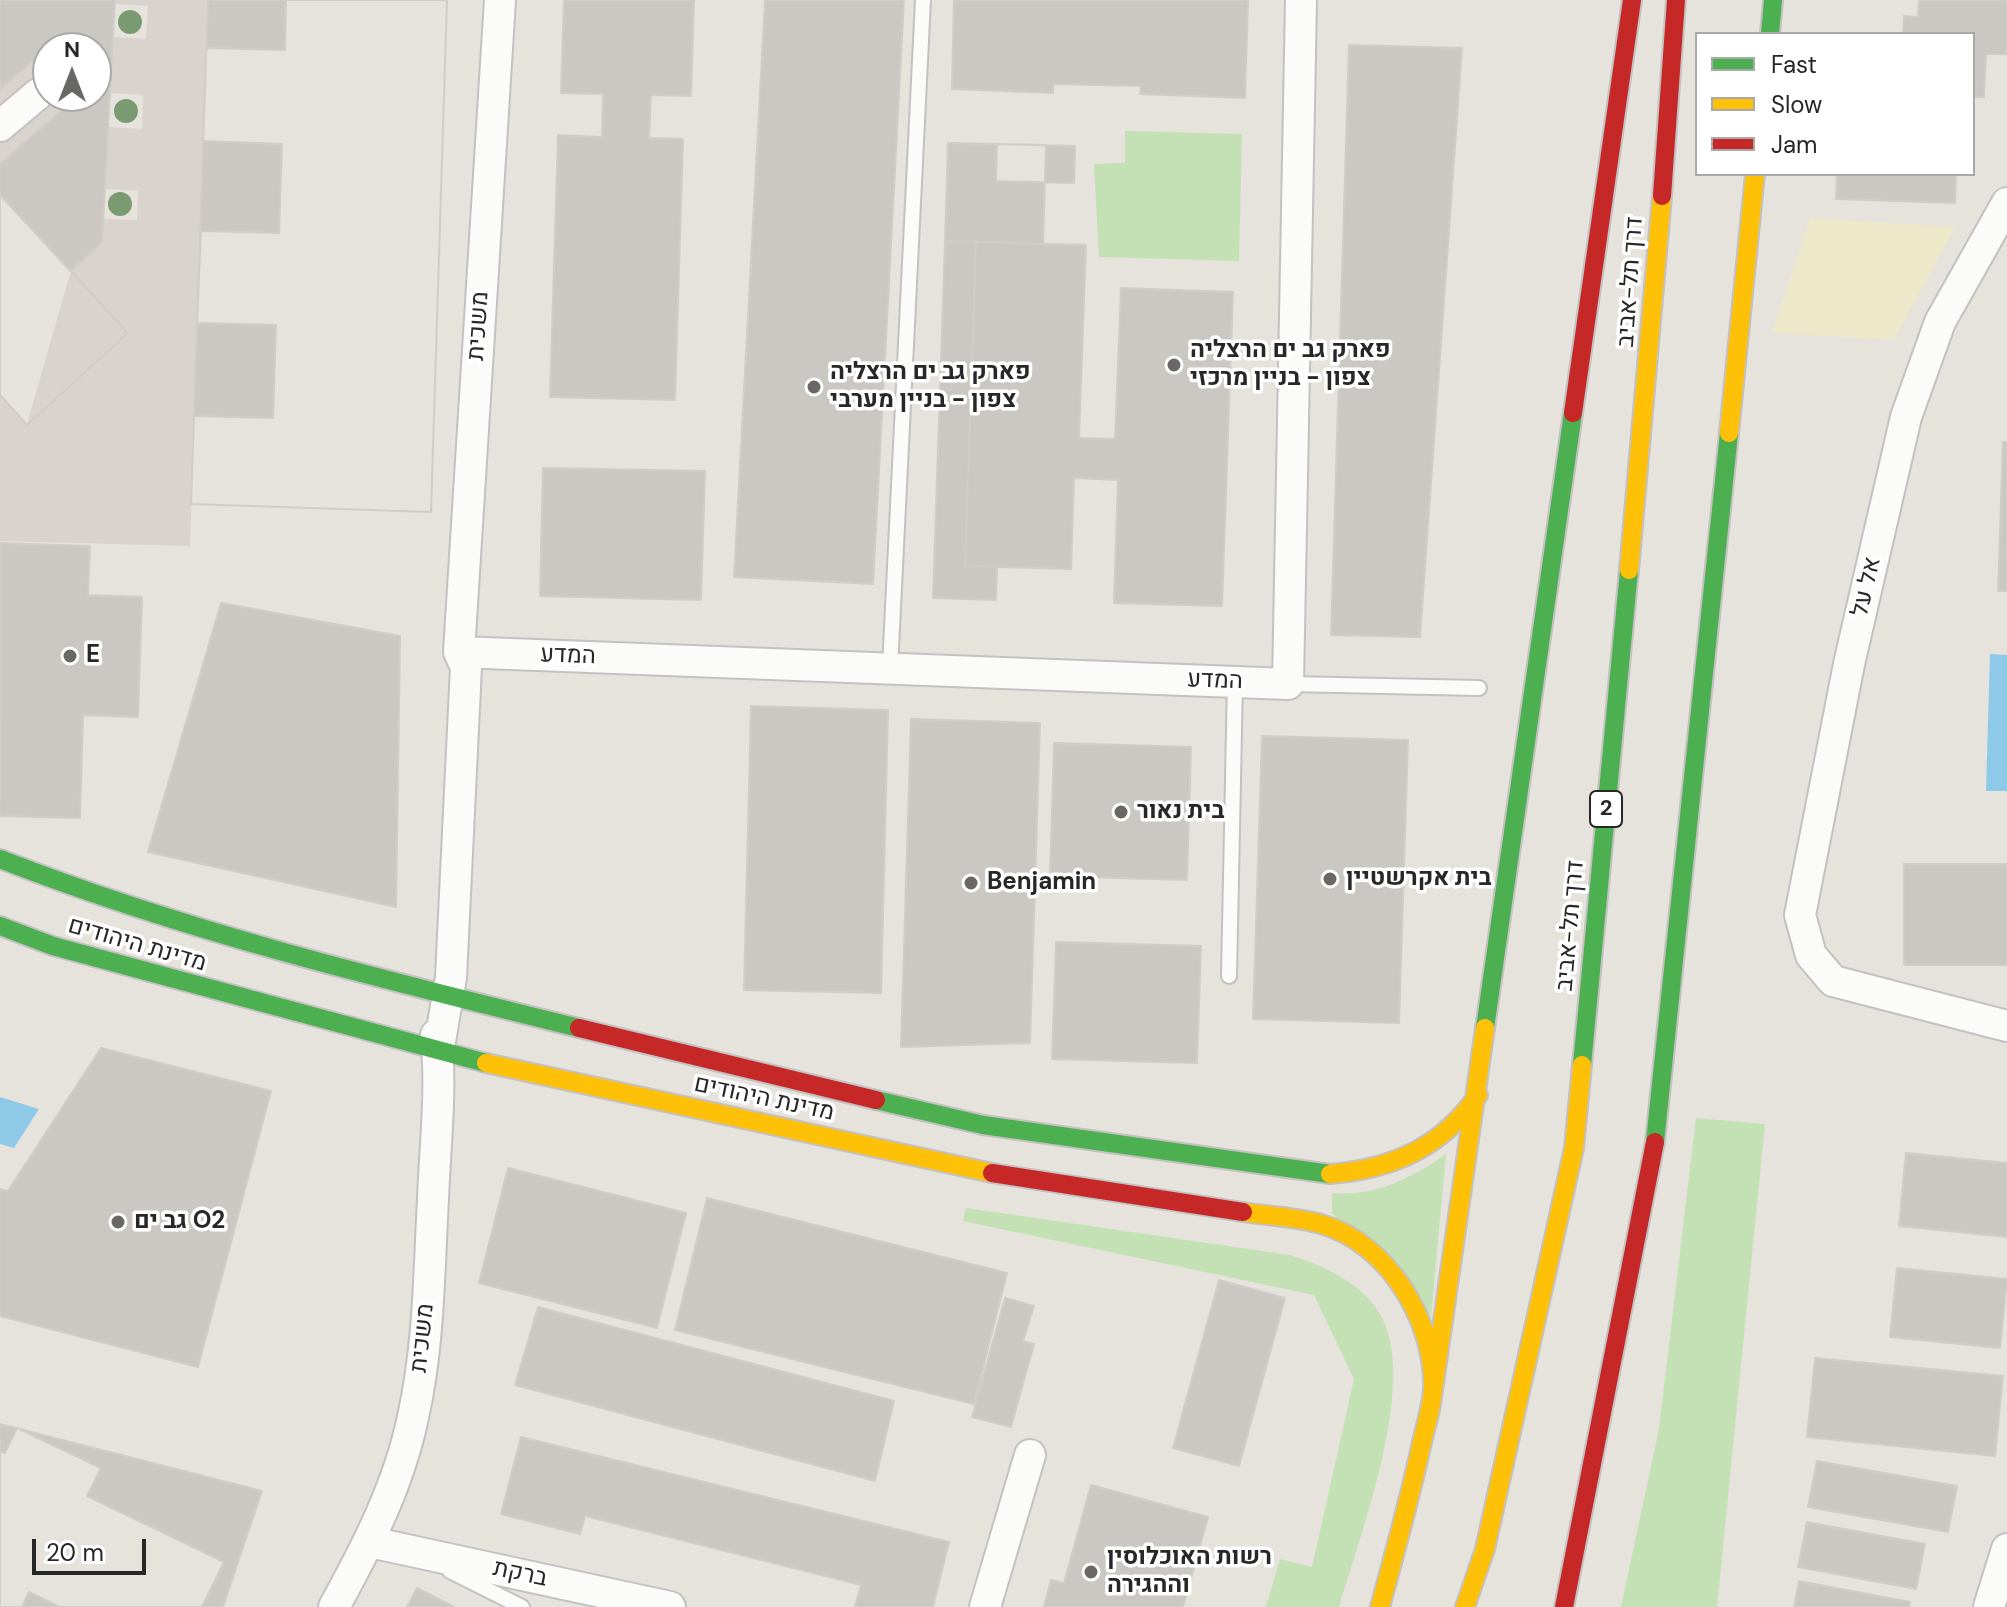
<!DOCTYPE html>
<meta charset="utf-8">
<style>
body{margin:0}
#map{position:relative;width:2007px;height:1607px;overflow:hidden;background:#e6e2dc;font-family:"DM Sans",sans-serif}
canvas{display:block}
.legend{position:absolute;left:1695px;top:32px;width:280px;height:144px;box-sizing:border-box;background:#fff;border:2px solid #a9a9a9;margin:0;padding:10px 14px;list-style:none;font-size:24px;color:#272727}
.legend li{display:flex;align-items:center;gap:16px;height:40px}
.legend b{width:40px;border:2px solid #a9a9a9}
.north{position:absolute;left:32px;top:32px;width:80px;height:80px;box-sizing:border-box;background:#fff;border:2px solid #a9a9a9;border-radius:50%;rotate:0deg;font-size:22px;font-weight:700;line-height:32px;text-align:center;color:#272727}
.north::after{content:'';display:block;margin:auto;width:28px;height:36px;background:#6a6866;clip-path:polygon(50% 0,100% 100%,50% 72%,0 100%)}
.scale{position:absolute;left:32px;top:1539px;width:114px;height:36px;box-sizing:border-box;border:4px solid #272727;border-top:0;padding-left:10px;font-size:24px;line-height:28px;white-space:nowrap;color:#272727;-webkit-text-stroke:6px #fff;paint-order:stroke}
</style>
<div id="map">
<canvas width="2007" height="1607"></canvas>
<ul class="legend">
<li><b style="height:10px;background:#4caf50"></b>Fast</li>
<li><b style="height:10px;background:#ffc107"></b>Slow</li>
<li><b style="height:10px;background:#c62828"></b>Jam</li>
</ul>
<div class="north">N</div>
<div class="scale">20 m</div>
</div>
<script>
const g = document.querySelector('canvas').getContext('2d');
g.lineJoin = 'round';
function fillPath(path, color) {
  g.fillStyle = color;
  g.fill(path, 'evenodd');
}
function stroke(path, color, width, dash) {
  g.strokeStyle = color;
  g.lineWidth = width;
  g.lineCap = dash ? 'butt' : 'round';
  g.setLineDash(dash || []);
  g.stroke(path);
}
function label(font, color, halo, rows, align = 'center') {
  g.font = font + ' "DM Sans",Heebo,sans-serif';
  g.lineWidth = 7;
  g.setLineDash([]);
  g.textBaseline = 'middle';
  g.strokeStyle = halo;
  g.fillStyle = color;
  for (const [text, x, y, turn = 0] of rows) {
    g.save();
    g.translate(x, y);
    g.rotate((+turn || 0) * Math.PI / 180);
    g.textAlign = isNaN(turn) ? turn : align;
    if (halo) g.strokeText(text, 0, 0);
    g.fillText(text, 0, 0);
    g.restore();
  }
}
const green = new Path2D(`
 M 1125,131 L 1242,134 L 1239,261 L 1099,257 L 1094,164 L 1125,163 Z
 M 1696,1118 L 1765,1124 L 1717,1607 L 1621,1607 L 1659,1429 Z
 M 1446,1154 L 1431,1316 L 1332,1213 L 1332,1193 C 1376,1197 1411,1178 1446,1154 Z
 M 966,1208 L 1290,1255 C 1325,1266 1367,1285 1383,1320 C 1416,1389 1360,1535 1339,1607 L 1266,1607 L 1280,1559 L 1312,1567 L 1354,1379 L 1314,1295 L 963,1221 Z`);
const sand = new Path2D(`
 M 1810,218 L 1955,227 L 1894,340 L 1772,333 Z`);
const plaza = new Path2D(`
 M 115,0 L 208,0 L 190,546 L 0,541 L 0,395 L 27,424 L 71,271 L 102,242 L 104,219 L 137,220 L 138,191 L 105,189 L 109,127 L 142,129 L 143,95 L 110,93 L 113,37 L 146,39 L 148,6 L 115,4 Z
 M 32,62 L 48,77 L 48,96 L 65,96 L 69,104 L 0,164 L 0,89 Z`);
const water = new Path2D(`
 M 1990,654 L 2007,655 L 2007,791 L 1986,791 Z
 M 0,1097 L 39,1109 L 14,1148 L 0,1144 Z`);
const building = new Path2D(`
 M 0,0 L 115,0 L 102,242 L 71,271 L 128,333 L 27,425 L 0,395 L 0,164 L 69,104 L 65,96 L 96,96 L 96,48 L 48,48 L 48,77 L 32,62 L 0,89 Z
 M 208,0 L 447,0 L 431,512 L 191,504 Z
 M 286,0 L 447,0 L 431,512 L 191,504 L 194,416 L 273,418 L 276,325 L 197,323 L 201,231 L 279,233 L 282,144 L 203,141 L 206,48 L 285,50 Z
 M 564,0 L 694,0 L 691,96 L 651,95 L 649,138 L 683,139 L 675,400 L 550,397 L 558,135 L 602,137 L 603,94 L 561,93 Z
 M 765,0 L 904,0 L 873,584 L 734,577 Z
 M 954,0 L 1248,0 L 1245,98 L 1140,94 L 1141,86 L 1053,84 L 1053,93 L 952,89 Z
 M 1919,0 L 2007,0 L 2007,54 L 1986,54 L 1984,97 L 1973,97 L 1973,34 L 1903,34 L 1904,16 L 1918,17 Z
 M 1349,45 L 1462,48 L 1420,637 L 1331,635 Z
 M 948,143 L 1046,145 L 1043,244 L 945,241 Z
 M 997,144 L 1075,146 L 1074,183 L 996,181 Z
 M 1837,174 L 1956,174 L 1955,203 L 1836,199 Z
 M 0,195 L 128,333 L 27,425 L 0,395 Z
 M 945,241 L 976,242 L 965,566 L 997,567 L 996,600 L 933,598 Z
 M 976,242 L 1086,245 L 1079,438 L 1115,439 L 1121,288 L 1233,292 L 1222,606 L 1114,603 L 1118,480 L 1074,478 L 1071,569 L 965,566 Z
 M 2003,442 L 2007,442 L 2007,591 L 1998,591 Z
 M 543,468 L 705,471 L 701,600 L 540,596 Z
 M 1,543 L 90,546 L 88,595 L 142,597 L 138,717 L 83,715 L 80,818 L 0,816 Z
 M 221,603 L 400,636 L 396,907 L 148,852 Z
 M 751,706 L 888,710 L 881,993 L 744,990 Z
 M 911,719 L 1040,723 L 1030,1043 L 901,1047 Z
 M 1262,736 L 1408,740 L 1399,1023 L 1253,1019 Z
 M 1054,743 L 1191,747 L 1187,880 L 1050,876 Z
 M 1904,864 L 2007,864 L 2007,965 L 1904,965 Z
 M 1056,942 L 1201,946 L 1197,1063 L 1052,1059 Z
 M 101,1048 L 271,1091 L 198,1367 L 0,1316 L 0,1189 L 8,1191 Z
 M 1906,1153 L 2007,1163 L 2007,1237 L 1899,1226 Z
 M 508,1168 L 686,1213 L 657,1328 L 479,1283 Z
 M 707,1198 L 1007,1273 L 974,1404 L 675,1330 Z
 M 1897,1268 L 2007,1279 L 2000,1348 L 1890,1337 Z
 M 1219,1280 L 1285,1298 L 1239,1466 L 1173,1448 Z
 M 1005,1298 L 1034,1306 L 1023,1341 L 1034,1344 L 1011,1427 L 972,1417 Z
 M 538,1307 L 894,1401 L 875,1481 L 515,1385 Z
 M 1815,1358 L 2003,1376 L 1995,1456 L 1807,1437 Z
 M 0,1424 L 262,1491 L 223,1607 L 0,1607 Z
 M 17,1428 L 101,1468 L 87,1496 L 224,1562 L 202,1607 L 60,1607 L 29,1592 L 22,1607 L 0,1607 L 0,1451 L 5,1453 Z
 M 521,1437 L 949,1542 L 933,1607 L 855,1607 L 861,1585 L 585,1516 L 580,1534 L 501,1514 Z
 M 1817,1461 L 1957,1486 L 1948,1532 L 1808,1507 Z
 M 1091,1485 L 1208,1517 L 1183,1607 L 1044,1607 L 1051,1580 L 1064,1583 Z
 M 1807,1522 L 1925,1544 L 1916,1589 L 1798,1567 Z
 M 1799,1581 L 1910,1602 L 1909,1607 L 1794,1607 Z
 M 417,1588 L 454,1607 L 407,1607 Z`);
const lane = new Path2D(`
 M 890,668 L 923,0
 M 1288,684 L 1479,688
 M 1229,976 L 1235,681
 M 450,1571 L 522,1607`);
const street = new Path2D(`
 M 0,126 L 38,94
 M 2007,203 L 1940,322 L 1906,417 L 1849,664 L 1800,915 L 1811,955 L 1833,981 L 2007,1026
 M 459,652 L 1288,684 L 1301,0
 M 438,1053 L 451,977 L 466,667 L 459,652 L 500,0
 M 370,1542 L 670,1607
 M 334,1607 C 367,1547 399,1485 413,1417 C 429,1346 429,1272 433,1199 C 435,1145 442,1089 436,1035
 M 985,1607 L 1030,1455
 M 1989,1607 L 2007,1549`);
const fast = new Path2D(`
 M 1770,34 L 1773,0
 M 0,859 C 187,932 384,980 579,1028
 M 0,926 L 53,946 L 486,1063
 M 1485,1028 L 1573,413
 M 1582,1065 L 1629,570
 M 876,1100 L 983,1125 L 1330,1174
 M 1655,1142 L 1729,433`);
const slow = new Path2D(`
 M 1729,433 L 1755,174
 M 1629,570 L 1662,196
 M 486,1063 L 992,1173
 M 1330,1174 C 1393,1169 1442,1147 1478,1095
 M 1243,1212 C 1269,1216 1297,1217 1321,1224 C 1388,1243 1435,1321 1433,1389 C 1432,1406 1426,1425 1422,1442 C 1410,1498 1395,1552 1380,1607
 M 1433,1390 L 1485,1028
 M 1465,1607 L 1485,1549 L 1574,1148 L 1582,1065`);
const jam = new Path2D(`
 M 1662,196 L 1676,0
 M 1573,413 L 1632,0
 M 579,1028 L 876,1100
 M 992,1173 L 1243,1212
 M 1564,1607 L 1655,1142`);
const trees = [
 [130,22],
 [126,111],
 [120,204]
];
const markers = [
 [1174,365,8,"#6a6866"],
 [814,387,8,"#6a6866"],
 [70,656,8,"#6a6866"],
 [1121,812,8,"#6a6866"],
 [1330,879,8,"#6a6866"],
 [971,883,8,"#6a6866"],
 [118,1222,8,"#6a6866"],
 [1091,1572,8,"#6a6866"]
];
const shields = [
 [1606,809,32]
];
const shieldNames = [
 ["2",1606,809]
];
const streetNames = [
 ["דרך תל-אביב",1631,282,-86],
 ["משכית",479,326,-86],
 ["אל על",1867,587,-77],
 ["המדע",568,656,2],
 ["המדע",1215,681,2],
 ["דרך תל-אביב",1571,926,-85],
 ["מדינת היהודים",137,945,16],
 ["מדינת היהודים",764,1099,12],
 ["משכית",423,1338,-84],
 ["ברקת",520,1574,12]
];
const poiNames = [
 ["פארק גב ים הרצליה",1190,351],
 ["צפון - בניין מרכזי",1190,379],
 ["פארק גב ים הרצליה",830,373],
 ["צפון - בניין מערבי",830,401],
 ["E",86,656],
 ["בית נאור",1137,812],
 ["בית אקרשטיין",1346,879],
 ["Benjamin",987,883],
 ["גב ים O2",134,1222],
 ["רשות האוכלוסין",1107,1558],
 ["וההגירה",1107,1586]
];
fillPath(green, '#c3e1b4');
fillPath(sand, '#ece8c9');
fillPath(plaza, '#d8d4cd');
fillPath(water, '#8ecae8');
fillPath(building, '#cbc8c3');
stroke(building, '#d0cdc8', 2);
stroke(lane, '#c3c1c2', 18);
stroke(street, '#c3c1c2', 34);
stroke(fast, '#c3c1c2', 22);
stroke(slow, '#c3c1c2', 22);
stroke(jam, '#c3c1c2', 22);
stroke(lane, '#fbfbfa', 14);
stroke(street, '#fbfbfa', 30);
stroke(fast, '#4caf50', 18);
stroke(slow, '#ffc107', 18);
stroke(jam, '#c62828', 18);
g.fillStyle = '#7a9b71';
for (const [x, y] of trees) {
  g.beginPath();
  g.arc(x, y, 12, 0, 2 * Math.PI);
  g.fill();
}
for (const [x, y, r, color] of markers) {
  const dot = new Path2D();
  dot.arc(x, y, r, 0, 2 * Math.PI);
  g.fillStyle = color;
  g.fill(dot);
  stroke(dot, '#fff', 3);
}
for (const [x, y, w] of shields) {
  const box = new Path2D();
  box.roundRect(x - w / 2, y - 18, w, 36, 6);
  g.fillStyle = '#fff';
  g.fill(box);
  stroke(box, '#272727', 2);
}
label('bold 22px', '#272727', null, shieldNames);
label('24px', '#272727', '#fff', streetNames);
label('bold 24px', '#272727', '#fff', poiNames, 'left');
</script>
